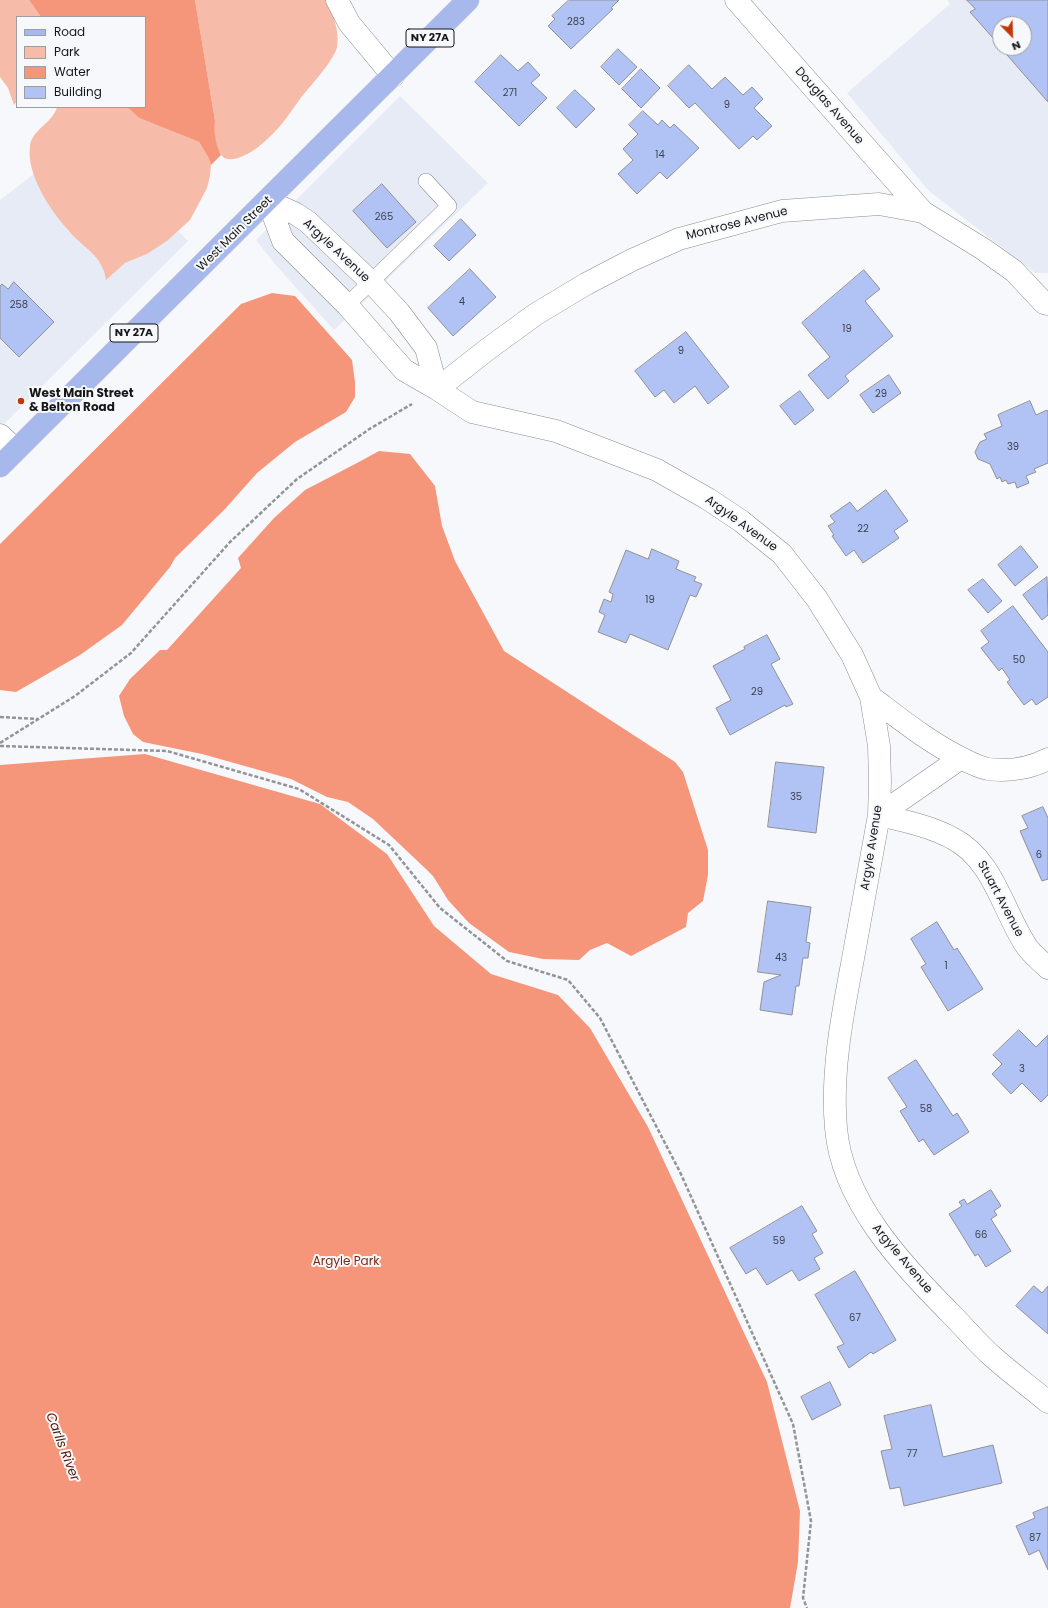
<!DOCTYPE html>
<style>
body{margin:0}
#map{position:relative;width:1048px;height:1608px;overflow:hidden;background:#f7f8fb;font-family:Poppins,sans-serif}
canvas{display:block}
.legend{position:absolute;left:16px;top:16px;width:130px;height:92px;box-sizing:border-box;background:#f7f8fb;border:1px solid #9d9ea0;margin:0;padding:5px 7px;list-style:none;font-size:12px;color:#161718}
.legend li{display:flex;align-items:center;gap:8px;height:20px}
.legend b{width:20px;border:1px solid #9d9ea0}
.north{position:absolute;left:992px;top:16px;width:40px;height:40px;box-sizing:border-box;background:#f7f8fb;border:1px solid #9d9ea0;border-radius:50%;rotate:157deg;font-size:11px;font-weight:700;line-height:16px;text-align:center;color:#161718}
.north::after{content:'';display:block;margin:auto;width:14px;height:18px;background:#c13906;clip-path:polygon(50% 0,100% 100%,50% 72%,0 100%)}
</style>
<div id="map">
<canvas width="1048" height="1608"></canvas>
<ul class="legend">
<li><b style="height:5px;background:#a7b8ed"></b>Road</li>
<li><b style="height:11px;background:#f7bbaa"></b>Park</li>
<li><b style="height:11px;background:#f5967b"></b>Water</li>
<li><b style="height:11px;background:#b1c3f5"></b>Building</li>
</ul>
<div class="north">N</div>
</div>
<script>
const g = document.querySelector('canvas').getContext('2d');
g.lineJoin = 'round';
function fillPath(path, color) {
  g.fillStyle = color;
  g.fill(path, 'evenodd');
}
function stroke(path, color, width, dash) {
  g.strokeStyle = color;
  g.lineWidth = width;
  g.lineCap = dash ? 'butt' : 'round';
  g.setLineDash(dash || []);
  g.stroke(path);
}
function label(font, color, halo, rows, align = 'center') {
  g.font = font + ' Poppins,sans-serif';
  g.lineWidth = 4;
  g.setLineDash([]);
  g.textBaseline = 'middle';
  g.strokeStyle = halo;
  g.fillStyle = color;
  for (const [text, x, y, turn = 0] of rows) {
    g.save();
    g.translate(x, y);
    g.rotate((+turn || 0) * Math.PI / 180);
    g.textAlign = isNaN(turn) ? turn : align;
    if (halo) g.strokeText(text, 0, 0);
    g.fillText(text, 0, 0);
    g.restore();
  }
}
const built = new Path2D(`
 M 947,0 L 1048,0 L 1048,273 L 1035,273 L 929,191 L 847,93 L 950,4 ZM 1000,24 L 1024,24 L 1024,48 L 1000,48 Z
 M 400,96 L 488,183 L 334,330 L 275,264 L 256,240 Z
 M 34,174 L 40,189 L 68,231 L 93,254 L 102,266 L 106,279 L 125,263 L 147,254 L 167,241 L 178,231 L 188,241 L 0,428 L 0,200 Z`);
const green = new Path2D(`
 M 0,0 L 29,0 L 41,17 L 17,17 L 17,101 L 14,105 L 8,88 L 0,77 Z
 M 195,0 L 326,0 C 333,14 340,31 337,47 C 334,61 309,87 300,99 C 293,108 287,118 280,126 C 269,139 242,165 224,158 C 214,148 214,134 215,121 Z
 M 57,107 L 127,107 L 139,118 L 199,142 L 208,157 L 211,165 L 210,176 L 207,188 L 190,220 L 167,241 L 147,254 L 125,263 L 106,280 C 105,275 104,270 101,265 C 94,251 78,243 68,230 C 50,210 26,174 30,146 C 32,129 53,123 57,107 Z`);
const water = new Path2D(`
 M 29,0 L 195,0 L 215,121 C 214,133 215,143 221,155 L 211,165 L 208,157 L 199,142 L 139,118 L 127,107 L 145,107 L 145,17 L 41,17 Z
 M 272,293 L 295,296 L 352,360 L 355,382 L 355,397 L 346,412 L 295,442 L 257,473 L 225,509 L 175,558 L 170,567 L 122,625 L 80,655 L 16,692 L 0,690 L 0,544 L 241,304 Z
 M 379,451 L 410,454 L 435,486 L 442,526 L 455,561 L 504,651 L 675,762 L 683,772 L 708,850 L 708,875 L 703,901 L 688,913 L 686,927 L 631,956 L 607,943 L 590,950 L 579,960 L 543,959 L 509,952 L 469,923 L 448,900 L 433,876 L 427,870 L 373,819 L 348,802 L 327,797 L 291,779 L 202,754 L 143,742 L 133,734 L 124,716 L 119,696 L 130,679 L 160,650 L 167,650 L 241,568 L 238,558 L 274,518 L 305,490 L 357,463 Z
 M 145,754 L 320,804 L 387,854 L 434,926 L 491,974 L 558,995 L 590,1028 L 648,1127 L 767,1382 L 800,1511 L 798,1562 L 790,1608 L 0,1608 L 0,765 Z`);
const building = new Path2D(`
 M 569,0 L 619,0 L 611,8 L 613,9 L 571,49 L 548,26 L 555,19 L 552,16 Z
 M 967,0 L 1048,0 L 1048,102 L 1001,48 L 1024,48 L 1024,24 L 1000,24 L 1000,46 L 970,12 L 975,9 Z
 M 618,49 L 637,67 L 619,85 L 601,67 Z
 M 501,55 L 518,71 L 528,62 L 540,75 L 531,83 L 547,98 L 519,126 L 475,82 Z
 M 689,65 L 712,89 L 725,77 L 743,95 L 752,87 L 763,99 L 754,108 L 772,126 L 757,140 L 753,136 L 739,149 L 695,103 L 689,108 L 668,86 Z
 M 641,69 L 660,88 L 641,108 L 622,89 Z
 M 575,90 L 595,109 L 576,128 L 557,108 Z
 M 643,111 L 658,125 L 662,120 L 670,128 L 674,124 L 699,148 L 667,179 L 660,172 L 637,194 L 618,174 L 633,160 L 623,149 L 638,134 L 629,125 Z
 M 382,184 L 416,222 L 387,248 L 353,211 Z
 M 461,219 L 476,235 L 449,261 L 434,246 Z
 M 470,269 L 496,297 L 453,336 L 428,308 Z
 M 864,270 L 880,289 L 865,301 L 893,336 L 845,376 L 849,381 L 828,399 L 808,375 L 830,357 L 802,323 Z
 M 14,282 L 54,322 L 19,357 L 0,338 L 0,286 L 2,284 L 8,289 Z
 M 686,332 L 729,387 L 708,404 L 695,386 L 674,403 L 664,390 L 655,397 L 635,371 Z
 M 889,375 L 901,393 L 873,413 L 860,395 Z
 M 800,391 L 814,410 L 795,425 L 780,406 Z
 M 1030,401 L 1036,415 L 1047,410 L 1048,412 L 1048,463 L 1034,469 L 1036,472 L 1026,476 L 1029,483 L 1017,488 L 1015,482 L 1008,484 L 1006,480 L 1002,482 L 1000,477 L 997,479 L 990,464 L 978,459 L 975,452 L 980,442 L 987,439 L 984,434 L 1002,426 L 998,415 Z
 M 886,490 L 908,521 L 894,531 L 899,538 L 863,563 L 854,550 L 846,556 L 832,536 L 834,535 L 828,526 L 835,522 L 830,516 L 850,502 L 857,511 Z
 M 1021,546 L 1038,567 L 1015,586 L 998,565 Z
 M 652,549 L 679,561 L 676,569 L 696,577 L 694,581 L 702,584 L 696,597 L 690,595 L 668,650 L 630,634 L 626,643 L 598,632 L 605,615 L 599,612 L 604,599 L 611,602 L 613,594 L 609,592 L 626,550 L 648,559 Z
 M 1047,577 L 1048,615 L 1042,620 L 1023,595 Z
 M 983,579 L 1002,601 L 988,613 L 968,590 Z
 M 1013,606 L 1048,652 L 1048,697 L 1036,705 L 1032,699 L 1024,705 L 1007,682 L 1010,680 L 1002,668 L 999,671 L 981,648 L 989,642 L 981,631 Z
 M 767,635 L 780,659 L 771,664 L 793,704 L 786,707 L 785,705 L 730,735 L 716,708 L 731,700 L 713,666 L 745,649 L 744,647 Z
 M 776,762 L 824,767 L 816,833 L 768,827 Z
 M 1043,807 L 1048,818 L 1048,879 L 1042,881 L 1020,831 L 1028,828 L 1022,816 Z
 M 768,901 L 811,907 L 806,942 L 810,943 L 808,958 L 803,958 L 799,986 L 796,986 L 792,1015 L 760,1010 L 764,982 L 781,975 L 758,972 Z
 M 937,922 L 954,950 L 957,948 L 983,989 L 948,1011 L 921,967 L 926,964 L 911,939 Z
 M 1019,1030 L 1036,1047 L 1048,1035 L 1048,1095 L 1041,1102 L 1022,1083 L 1011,1094 L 992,1074 L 1002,1064 L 993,1055 Z
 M 916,1060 L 953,1116 L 957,1113 L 969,1132 L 934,1155 L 923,1139 L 919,1142 L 900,1111 L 907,1107 L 888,1078 Z
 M 991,1190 L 1001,1206 L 994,1211 L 997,1215 L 991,1219 L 1011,1251 L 986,1267 L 978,1254 L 975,1256 L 949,1214 L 962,1206 L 959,1202 L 964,1199 L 967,1204 Z
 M 802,1206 L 817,1231 L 812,1234 L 823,1253 L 814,1258 L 820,1269 L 799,1281 L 792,1270 L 767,1285 L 756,1268 L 746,1274 L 730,1248 Z
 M 855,1271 L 896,1340 L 873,1354 L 871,1352 L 849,1368 L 837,1347 L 844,1344 L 815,1295 Z
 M 1034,1286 L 1042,1293 L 1048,1286 L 1048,1334 L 1016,1306 Z
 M 830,1382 L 841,1405 L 812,1420 L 801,1397 Z
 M 931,1405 L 943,1457 L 993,1445 L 1002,1483 L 904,1506 L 900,1487 L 890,1489 L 881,1451 L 892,1449 L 884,1416 Z
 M 1048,1507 L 1048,1570 L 1039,1550 L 1029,1555 L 1016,1526 L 1035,1518 L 1033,1513 Z`);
const path = new Path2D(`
 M 0,717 L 38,719
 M 0,743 L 75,696 L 131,653 L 230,542 L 297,479 L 371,428 L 412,404
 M 0,746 L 167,751 L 299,789 L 389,845 L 440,908 L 507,961 L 568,980 L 600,1018 L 680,1172 L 793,1424 L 811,1521 L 803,1598 L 807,1608`);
const lane = new Path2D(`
 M 347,305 L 449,206 L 426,181`);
const street = new Path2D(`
 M 337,0 L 349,23 L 393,76
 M 736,0 L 923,212
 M 268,201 L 296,214 L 308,222 L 371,282 L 399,312 L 426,348 L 437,389 L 404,370 L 347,305 L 283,241 Z
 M 1048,304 L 1044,303 L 1014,271 L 983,249 L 923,212 L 879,204 L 782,211 L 679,239 L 632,260 L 586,284 L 536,314 L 488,349 L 437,389 L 472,412 L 556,431 L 657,470 L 708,499 L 741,521 L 782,554 L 817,599 L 852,655 L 871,697 L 879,746 L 880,781 L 879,815 C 870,865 861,915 852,964 C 842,1017 831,1074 836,1128 C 842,1202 902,1264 951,1314 C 965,1328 978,1344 993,1357 C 1011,1373 1030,1387 1048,1402
 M 0,435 L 16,450
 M 871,697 C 899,718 926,740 957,756 C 967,761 977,767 988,769 C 1008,772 1030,768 1048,759
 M 879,815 C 904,821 930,826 952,838 C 993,859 1002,908 1025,944 C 1030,953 1041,961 1048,968
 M 879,815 L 961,758`);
const primary = new Path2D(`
 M 0,466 L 468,0`);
const markers = [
 [21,401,4,"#c13906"]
];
const numberNames = [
 ["283",576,22],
 ["271",510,93],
 ["9",727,105],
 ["14",660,155],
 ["265",384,217],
 ["4",462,302],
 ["258",19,305],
 ["19",847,329],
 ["9",681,351],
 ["29",881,394],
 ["39",1013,447],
 ["22",863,529],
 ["19",650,600],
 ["50",1019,660],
 ["29",757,692],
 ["35",796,797],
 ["6",1039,855],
 ["43",781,958],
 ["1",946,966],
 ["3",1022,1069],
 ["58",926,1109],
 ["66",981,1235],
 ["59",779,1241],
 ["67",855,1318],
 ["77",912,1454],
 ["87",1035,1538]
];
const shields = [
 [430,38,48],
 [134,333,48]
];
const shieldNames = [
 ["NY 27A",430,38],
 ["NY 27A",134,333]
];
const streetNames = [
 ["Douglas Avenue",829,106,49],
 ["Montrose Avenue",737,224,-14],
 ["West Main Street",235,234,-45],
 ["Argyle Avenue",336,251,43],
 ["Argyle Avenue",741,524,36],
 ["Argyle Avenue",872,848,-81],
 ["Stuart Avenue",1000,899,62],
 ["Argyle Avenue",902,1259,50]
];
const poiNames = [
 ["West Main Street",29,394],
 ["& Belton Road",29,408]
];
const parkNames = [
 ["Argyle Park",346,1262]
];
const waterNames = [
 ["Carlls River",62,1447,69]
];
fillPath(built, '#e7ebf5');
fillPath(green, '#f7bbaa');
fillPath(water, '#f5967b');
fillPath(building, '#b1c3f5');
stroke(building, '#909193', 1);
stroke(lane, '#8c8d90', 16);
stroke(street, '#8c8d90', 23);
stroke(primary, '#d5d5d5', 23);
stroke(path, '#939497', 2.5, [4, 2]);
stroke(lane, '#fff', 15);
stroke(street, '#fff', 22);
stroke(primary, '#a7b8ed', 22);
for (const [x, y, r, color] of markers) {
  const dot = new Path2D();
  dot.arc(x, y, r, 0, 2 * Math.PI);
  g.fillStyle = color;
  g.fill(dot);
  stroke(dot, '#f7f8fb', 1.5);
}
label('10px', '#3d424f', null, numberNames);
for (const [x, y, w] of shields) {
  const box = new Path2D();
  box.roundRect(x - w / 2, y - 9, w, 18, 3);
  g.fillStyle = '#f7f8fb';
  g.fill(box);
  stroke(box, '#161718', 1);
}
label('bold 11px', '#161718', null, shieldNames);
label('12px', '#161718', '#f7f8fb', streetNames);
label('bold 12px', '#161718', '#f7f8fb', poiNames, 'left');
label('12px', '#7d2a11', '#f7f8fb', parkNames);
label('italic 13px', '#561b0a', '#f7f8fb', waterNames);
</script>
